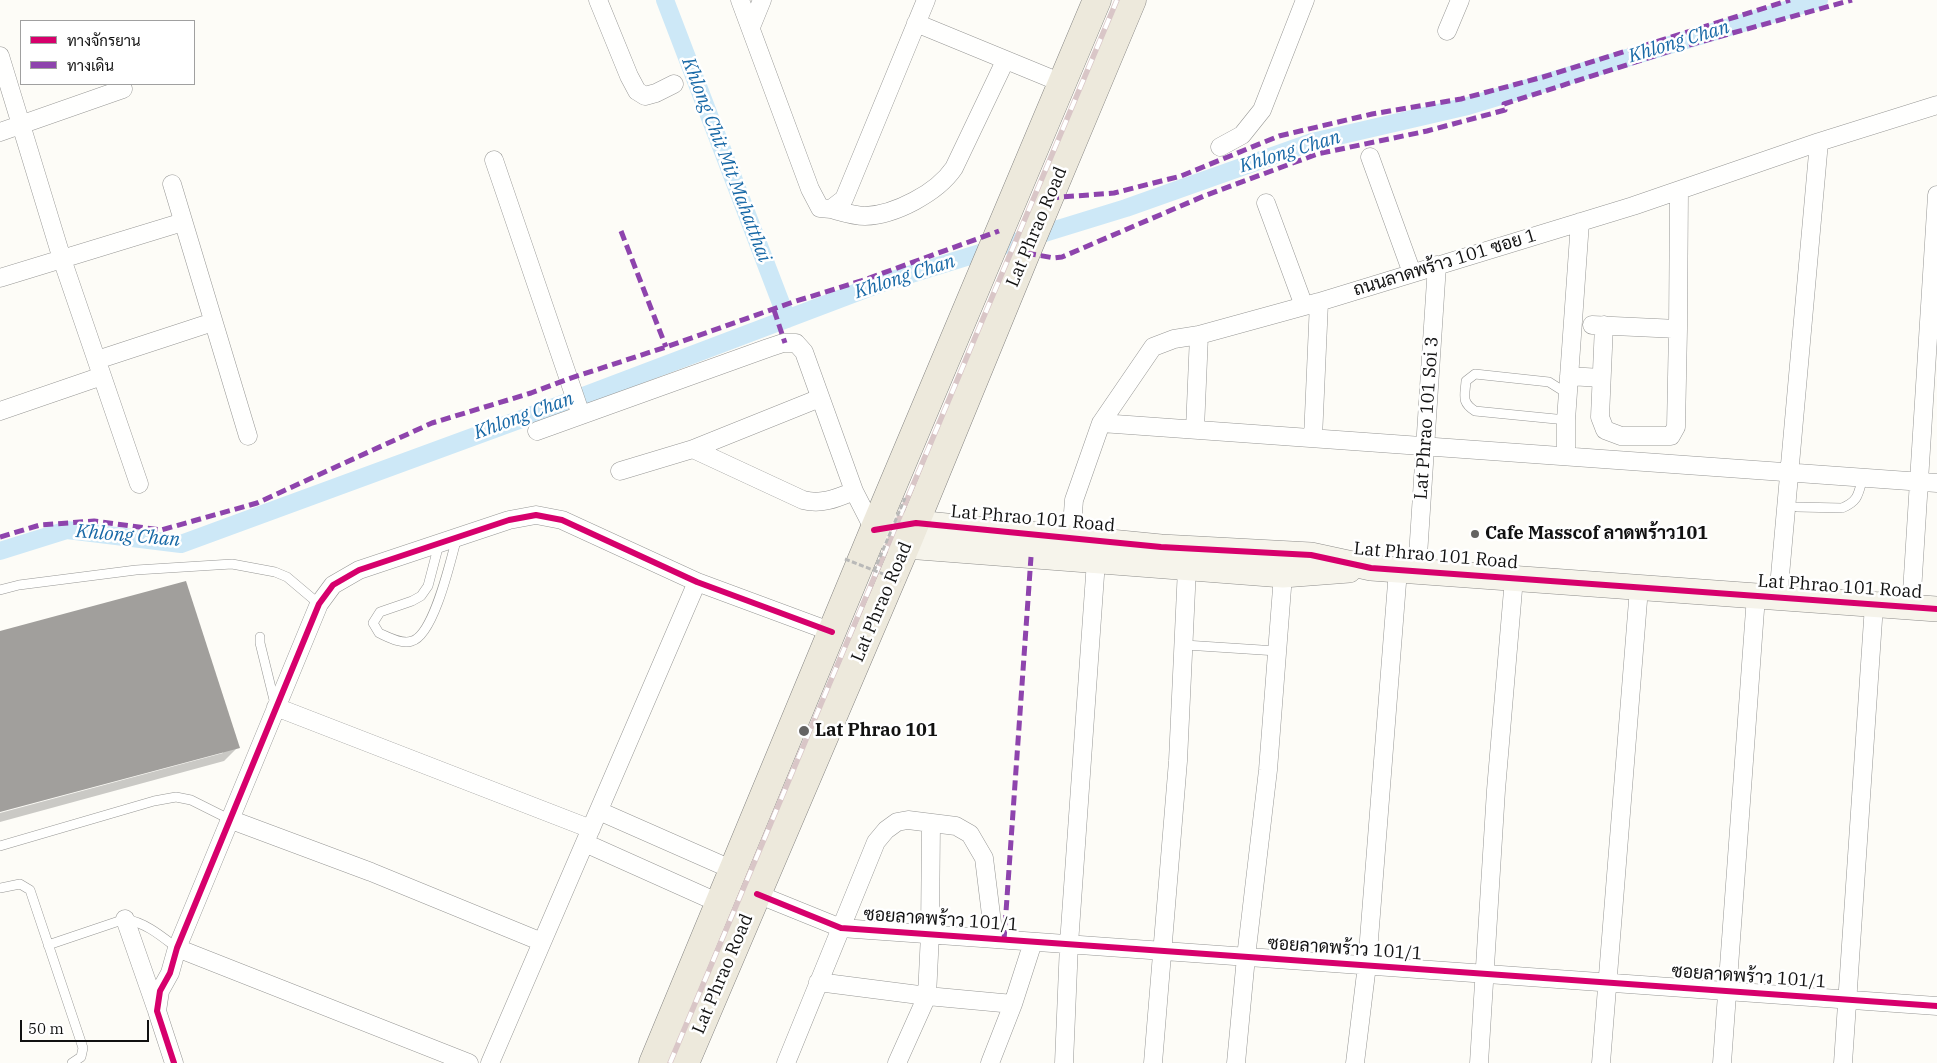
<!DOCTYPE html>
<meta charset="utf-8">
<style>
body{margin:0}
#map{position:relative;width:1937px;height:1063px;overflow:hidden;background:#fdfcf7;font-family:"IBM Plex Serif",Sarabun,serif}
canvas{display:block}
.legend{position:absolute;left:20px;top:20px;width:175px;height:65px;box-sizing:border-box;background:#fff;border:1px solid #a0a0a0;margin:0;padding:6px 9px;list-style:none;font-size:15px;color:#111}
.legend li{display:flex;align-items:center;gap:10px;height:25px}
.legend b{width:25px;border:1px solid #a0a0a0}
.scale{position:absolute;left:20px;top:1020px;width:129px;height:22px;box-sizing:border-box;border:2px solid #111;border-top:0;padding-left:6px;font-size:15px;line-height:18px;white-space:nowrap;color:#111;-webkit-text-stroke:4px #fff;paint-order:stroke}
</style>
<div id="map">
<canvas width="1937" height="1063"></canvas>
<ul class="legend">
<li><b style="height:6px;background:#d6006c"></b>ทางจักรยาน</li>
<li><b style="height:6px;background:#8e44ad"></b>ทางเดิน</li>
</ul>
<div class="scale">50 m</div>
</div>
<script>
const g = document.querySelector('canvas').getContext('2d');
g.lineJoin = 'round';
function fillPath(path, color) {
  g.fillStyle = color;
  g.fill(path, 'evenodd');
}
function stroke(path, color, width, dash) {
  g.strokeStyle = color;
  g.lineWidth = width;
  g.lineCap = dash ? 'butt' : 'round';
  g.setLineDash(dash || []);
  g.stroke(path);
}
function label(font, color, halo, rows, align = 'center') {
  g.font = font + ' "IBM Plex Serif",Sarabun,serif';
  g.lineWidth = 5;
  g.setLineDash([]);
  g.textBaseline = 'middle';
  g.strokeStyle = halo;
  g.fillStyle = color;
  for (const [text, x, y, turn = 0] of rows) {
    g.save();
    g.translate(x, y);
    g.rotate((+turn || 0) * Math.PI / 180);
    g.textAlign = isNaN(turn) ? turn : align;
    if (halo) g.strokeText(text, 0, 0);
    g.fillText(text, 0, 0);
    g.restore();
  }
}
const shadow = new Path2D(`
 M 0,632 L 238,747 L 224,761 L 0,822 L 0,813 L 223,753 L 223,751 L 0,811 Z`);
const canal = new Path2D(`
 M 665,0 L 787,319
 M 0,551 L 67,530 L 181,544 L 557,406 L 879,284 L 1126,208 L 1312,142 L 1468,106 L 1819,0`);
const building = new Path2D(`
 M 186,581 L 240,748 L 0,812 L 0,631 Z`);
const lane = new Path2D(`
 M 1566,420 L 1475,411 C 1461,402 1465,396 1466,381 L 1475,374 L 1549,382 L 1568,394
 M 1797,507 L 1842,508 C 1859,501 1858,494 1863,477
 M 439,544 L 428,586 L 421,596 L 412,601 L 380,612 L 373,623 L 379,633 C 388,637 402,645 412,641 C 434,635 451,559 457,537
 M 0,590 L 19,585 L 136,570 L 232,564 L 275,572 L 287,577 L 319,604
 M 260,637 L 260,643 L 275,704
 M 1185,645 L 1277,651
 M 0,846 L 154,801 L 176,797 L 191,800 L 229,819
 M 0,888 L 20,884 L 30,890 L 83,1048 L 81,1057 L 72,1063
 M 48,945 L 125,919 C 146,923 160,935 177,948`);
const street = new Path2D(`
 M 598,0 L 629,76 L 637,91 L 645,96 L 656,93 L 674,84
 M 740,0 L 810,189 L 820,208 L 831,209 L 844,199 L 926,0
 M 916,23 L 1062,83
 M 751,27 L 762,0
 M 1447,31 L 1460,0
 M 0,56 L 62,259 L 139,484
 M 0,132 L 123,89
 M 1220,147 L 1242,135 L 1262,110 L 1305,0
 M 1370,157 L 1412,273
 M 494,160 L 581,415
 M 172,184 L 248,436
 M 1266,203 L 1304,306
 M 831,209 C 842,212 854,216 865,216 C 895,215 937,193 954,168 L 1005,61
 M 0,278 L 183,222
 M 1592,325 L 1678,329
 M 1604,325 L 1600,417 L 1605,430 L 1621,436 L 1671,436 L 1676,427 L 1678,329 L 1679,190
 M 97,360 L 213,322
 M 1569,376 L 1601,378
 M 820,398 L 693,449 L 803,500 C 822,505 837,498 854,491
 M 0,411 L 102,376
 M 1101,423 L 1937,483
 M 1195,429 L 1199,335
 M 537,431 L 768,348 L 783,343 L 796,343 L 804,352 L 854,491 L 874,530
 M 1313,438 L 1319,302
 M 1566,456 L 1566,420 L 1580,222
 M 620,471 L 693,449
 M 1071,538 L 1074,500 L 1101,423 L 1153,347 L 1174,339 L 1199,335 L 1319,302 L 1633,206 L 1819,142 L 1937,105
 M 1417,571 L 1437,265
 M 1778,598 L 1819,142
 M 1911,608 L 1937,195
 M 276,707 L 591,829
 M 599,811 L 733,870
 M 229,819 L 371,872 L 542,942
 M 585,843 L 719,903
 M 757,894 L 841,928 L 1937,1006
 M 125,919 L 156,1008
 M 177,948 L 469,1063
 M 818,982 L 927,996 L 1013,1004
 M 174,1063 L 157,1011 L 160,991 L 170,973 L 177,948 L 319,604 L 333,585 L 359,570 L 509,520 L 536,515 L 562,520 L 697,582 L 832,632
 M 490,1063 L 697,582
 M 786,1063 L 876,842 L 886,830 L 897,822 L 908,820 L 956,826 L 970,834 L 984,858 L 994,939
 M 897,1063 L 927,996 L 930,934 L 931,823
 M 990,1063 L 1013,1004 L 1033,942
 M 1064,1063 L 1069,944 L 1096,561
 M 1153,1063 L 1178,761 L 1187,568
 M 1236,1063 L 1246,957 L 1268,770 L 1283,575
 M 1355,1063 L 1367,965 L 1398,570
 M 1479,1063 L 1496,790 L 1514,578
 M 1601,1063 L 1639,588
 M 1722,1063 L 1756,596
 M 1843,1063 L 1874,605`);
const secondary = new Path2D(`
 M 874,530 L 916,523 L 1161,547 L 1311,555 L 1371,568 L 1937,609
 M 888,537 L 906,546 L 1283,575 L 1349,570`);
const primary = new Path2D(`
 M 653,1063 L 874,530 L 1097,0
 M 685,1063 L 909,538 L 1026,253 L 1132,0`);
const rail = new Path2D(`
 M 670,1063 L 1117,0`);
const pathBridge = new Path2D(`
 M 845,559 L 901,581
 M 874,571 L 905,498`);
const quiet = new Path2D(`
 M 1049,198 L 1114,193 L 1181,176 L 1279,136 L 1372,114 L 1461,99 L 1543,77 L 1790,0
 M 621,231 L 666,347
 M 1026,253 L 1054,258 L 1062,257 L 1204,196 L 1317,154 L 1427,131 L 1505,110 L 1504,104 L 1689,45 L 1852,0
 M 774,310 L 785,343
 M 0,537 L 40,525 L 94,521 L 161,530 L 257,503 L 432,423 L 531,393 L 568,379 L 666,347 L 793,302 L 861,281 L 999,231
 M 1004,940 L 1031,557`);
const cycleway = new Path2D(`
 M 874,530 L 916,523 L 1161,547 L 1311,555 L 1371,568 L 1937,609
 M 757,894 L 841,928 L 1937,1006
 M 174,1063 L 157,1011 L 160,991 L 170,973 L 177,948 L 319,604 L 333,585 L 359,570 L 509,520 L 536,515 L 562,520 L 697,582 L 832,632`);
const markers = [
 [1475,534,5,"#646362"],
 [804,731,6,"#646362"]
];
const streetNames = [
 ["Lat Phrao Road",1037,227,-67],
 ["ถนนลาดพร้าว 101 ซอย 1",1445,263,-17],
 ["Lat Phrao 101 Soi 3",1427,418,-86],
 ["Lat Phrao 101 Road",1033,519,5],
 ["Lat Phrao 101 Road",1436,556,5],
 ["Lat Phrao 101 Road",1840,587,4],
 ["Lat Phrao Road",882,602,-67],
 ["ซอยลาดพร้าว 101/1",941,920,4],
 ["ซอยลาดพร้าว 101/1",1345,949,4],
 ["Lat Phrao Road",723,974,-67],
 ["ซอยลาดพร้าว 101/1",1749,977,4]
];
const poiNames = [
 ["Cafe Masscof ลาดพร้าว101",1485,534],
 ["Lat Phrao 101",815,731]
];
const waterNames = [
 ["Khlong Chan",1679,42,-17],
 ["Khlong Chan",1290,152,-17],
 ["Khlong Chit Mit Mahatthai",726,160,69],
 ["Khlong Chan",905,277,-18],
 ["Khlong Chan",524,416,-20],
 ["Khlong Chan",128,536,5]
];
fillPath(shadow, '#0003');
stroke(canal, '#cde8f7', 18);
fillPath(building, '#a19f9c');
stroke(lane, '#979795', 10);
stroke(street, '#979795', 19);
stroke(secondary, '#8e8d8b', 26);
stroke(primary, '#858482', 29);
stroke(lane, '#fffffe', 9);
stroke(street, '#fffffe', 18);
stroke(secondary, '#f6f4eb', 25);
stroke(primary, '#ede9dc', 28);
stroke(rail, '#d9c6c7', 5.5);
stroke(rail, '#fff', 4, [11]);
stroke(pathBridge, '#b9b9b8', 3, [5, 2.5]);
stroke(quiet, '#8e44ad', 5, [10, 5]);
stroke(cycleway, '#d6006c', 6);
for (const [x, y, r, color] of markers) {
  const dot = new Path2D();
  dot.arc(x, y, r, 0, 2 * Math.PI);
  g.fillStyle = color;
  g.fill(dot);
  stroke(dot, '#fff', 2);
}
label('18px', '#111', '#fff', streetNames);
label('bold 18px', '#111', '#fff', poiNames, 'left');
label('italic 19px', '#1768a6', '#fff', waterNames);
</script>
